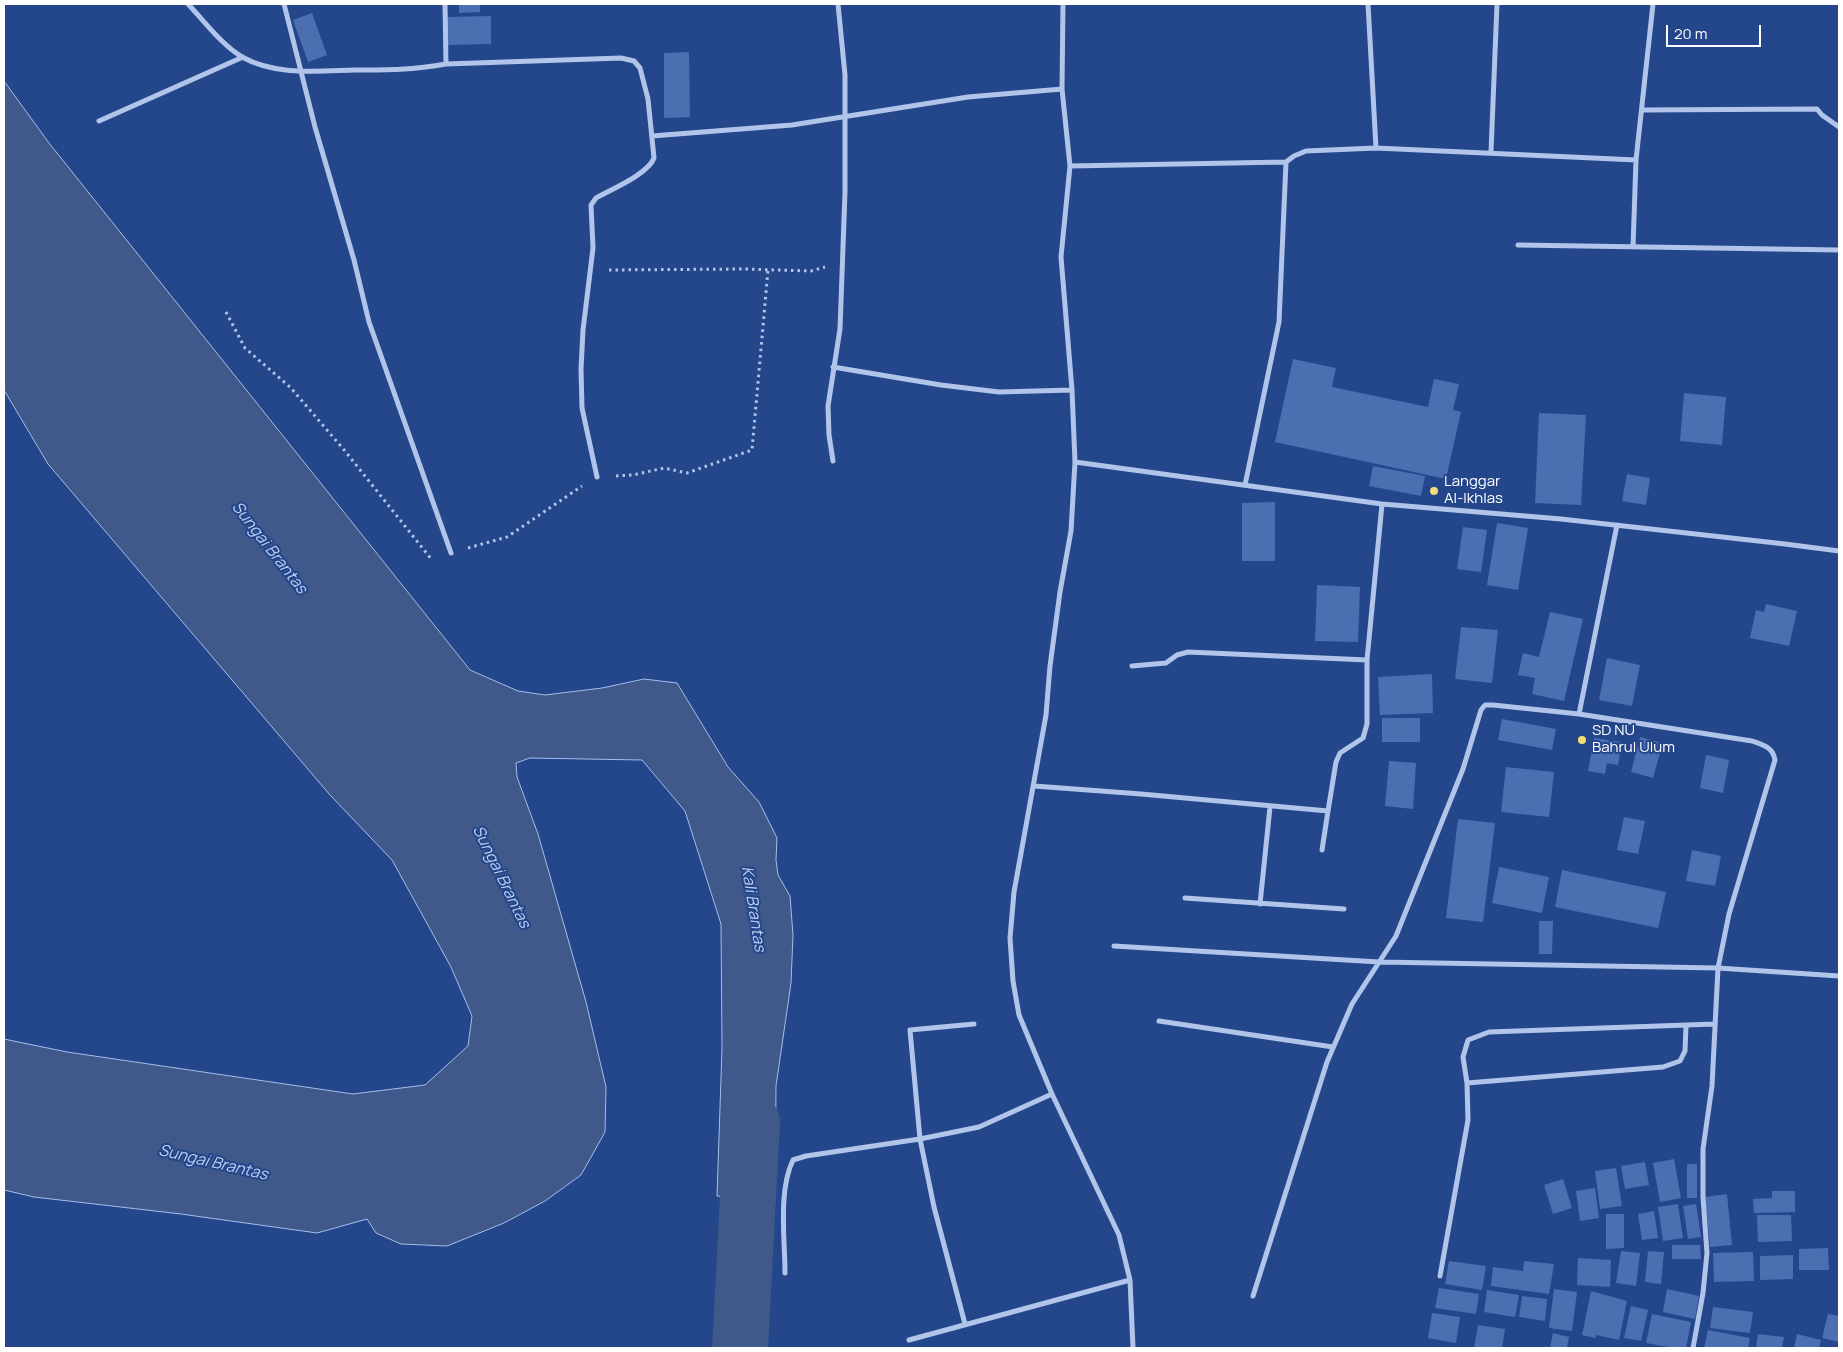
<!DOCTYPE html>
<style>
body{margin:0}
#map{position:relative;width:1843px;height:1352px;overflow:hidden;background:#24468b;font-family:Manrope,sans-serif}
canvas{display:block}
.frame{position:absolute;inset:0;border:5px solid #fff;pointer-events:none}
.scale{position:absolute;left:1666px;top:25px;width:95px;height:22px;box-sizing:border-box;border:2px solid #fff;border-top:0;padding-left:6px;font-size:15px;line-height:18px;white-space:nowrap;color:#fff;-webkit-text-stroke:4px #24468b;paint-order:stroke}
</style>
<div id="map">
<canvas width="1843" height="1352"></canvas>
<div class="frame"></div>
<div class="scale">20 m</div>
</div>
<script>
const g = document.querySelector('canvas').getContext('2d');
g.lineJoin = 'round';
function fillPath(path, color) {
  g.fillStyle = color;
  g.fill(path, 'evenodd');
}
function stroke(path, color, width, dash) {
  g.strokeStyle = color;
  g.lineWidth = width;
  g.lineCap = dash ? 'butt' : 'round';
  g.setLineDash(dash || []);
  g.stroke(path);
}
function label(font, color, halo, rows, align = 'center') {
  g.font = font + ' Manrope,sans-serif';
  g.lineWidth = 4;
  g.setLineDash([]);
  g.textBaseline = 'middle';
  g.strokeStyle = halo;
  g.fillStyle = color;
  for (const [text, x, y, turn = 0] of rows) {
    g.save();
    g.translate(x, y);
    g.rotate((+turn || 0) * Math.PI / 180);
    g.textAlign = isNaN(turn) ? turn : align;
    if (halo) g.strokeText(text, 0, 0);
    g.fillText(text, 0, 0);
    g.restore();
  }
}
const water = new Path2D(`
 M 4,81 L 49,143 L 470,670 L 518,691 L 545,695 L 602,688 L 644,679 L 677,683 L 728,767 L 759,802 L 777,838 L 776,860 L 778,875 L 790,896 L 793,935 L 791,983 L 776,1086 L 775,1202 L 717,1196 L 722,1048 L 721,924 L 685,811 L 642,760 L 530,758 L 516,763 L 517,777 L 538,834 L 586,1002 L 606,1087 L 605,1132 L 581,1175 L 545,1201 L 504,1223 L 447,1246 L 401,1244 L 376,1233 L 367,1219 L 317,1233 L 181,1214 L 34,1197 L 4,1190 L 4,1039 L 67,1052 L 353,1094 L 425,1085 L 468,1046 L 472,1016 L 451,967 L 392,860 L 330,795 L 48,464 L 4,390 Z`);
const river = new Path2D(`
 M 740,1348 L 752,1122`);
const building = new Path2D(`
 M 459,4 L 480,4 L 480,12 L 459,13 Z
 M 312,13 L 327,55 L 308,62 L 293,20 Z
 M 491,16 L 491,44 L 447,45 L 447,17 Z
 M 689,52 L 690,117 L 664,118 L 664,53 Z
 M 1293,359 L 1336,368 L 1332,387 L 1428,407 L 1434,379 L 1459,384 L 1453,410 L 1461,412 L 1446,479 L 1275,442 Z
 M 1684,393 L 1726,397 L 1722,445 L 1680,441 Z
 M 1539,413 L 1586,415 L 1581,505 L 1535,503 Z
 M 1373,466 L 1425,476 L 1421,496 L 1369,486 Z
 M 1627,474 L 1650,478 L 1646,505 L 1622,501 Z
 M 1275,502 L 1275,561 L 1242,561 L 1242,503 Z
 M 1497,523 L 1528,528 L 1518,590 L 1487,585 Z
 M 1463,527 L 1487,530 L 1481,572 L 1457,569 Z
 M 1317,585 L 1360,587 L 1358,642 L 1315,641 Z
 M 1766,604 L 1797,611 L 1789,646 L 1750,638 L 1756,610 L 1764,612 Z
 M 1550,612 L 1583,619 L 1564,701 L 1532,694 L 1535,678 L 1518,675 L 1523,653 L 1539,657 Z
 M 1461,627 L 1498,630 L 1492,683 L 1455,679 Z
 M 1607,658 L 1640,665 L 1632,706 L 1599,700 Z
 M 1432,674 L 1433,713 L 1380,715 L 1378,677 Z
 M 1382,718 L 1420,718 L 1420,742 L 1382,742 Z
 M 1502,719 L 1556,729 L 1552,750 L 1498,740 Z
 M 1640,737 L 1663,743 L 1653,778 L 1631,772 Z
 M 1594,738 L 1622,742 L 1618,765 L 1607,763 L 1605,774 L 1588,771 Z
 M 1706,755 L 1729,760 L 1723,793 L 1700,788 Z
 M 1389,761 L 1416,763 L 1413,809 L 1385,806 Z
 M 1506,767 L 1554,772 L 1549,817 L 1501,812 Z
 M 1624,817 L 1645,821 L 1638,854 L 1617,850 Z
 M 1458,819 L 1495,823 L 1483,922 L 1446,918 Z
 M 1692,850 L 1721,856 L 1715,886 L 1686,881 Z
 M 1499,867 L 1549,877 L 1542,913 L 1492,903 Z
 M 1562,870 L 1666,892 L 1658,928 L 1555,907 Z
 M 1539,921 L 1553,921 L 1552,954 L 1539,954 Z
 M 1674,1159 L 1681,1198 L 1660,1202 L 1653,1163 Z
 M 1645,1162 L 1649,1185 L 1625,1189 L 1621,1166 Z
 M 1687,1164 L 1697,1164 L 1697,1198 L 1687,1198 Z
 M 1616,1168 L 1622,1206 L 1600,1209 L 1595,1171 Z
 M 1563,1179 L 1572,1208 L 1553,1214 L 1544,1185 Z
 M 1595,1188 L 1599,1218 L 1580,1221 L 1576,1191 Z
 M 1772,1191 L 1795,1191 L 1795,1212 L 1754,1213 L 1753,1199 L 1772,1198 Z
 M 1727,1194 L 1732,1245 L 1710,1247 L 1705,1197 Z
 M 1678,1204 L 1683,1238 L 1663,1241 L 1658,1207 Z
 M 1696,1204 L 1701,1237 L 1688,1239 L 1683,1206 Z
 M 1654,1211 L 1658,1238 L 1642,1240 L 1638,1214 Z
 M 1606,1214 L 1624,1214 L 1624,1248 L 1606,1249 Z
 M 1757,1215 L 1791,1215 L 1792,1241 L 1758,1242 Z
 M 1672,1245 L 1700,1245 L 1701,1259 L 1672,1259 Z
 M 1828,1248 L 1829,1270 L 1799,1270 L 1799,1249 Z
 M 1621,1251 L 1640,1253 L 1636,1286 L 1616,1283 Z
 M 1648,1251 L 1664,1252 L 1661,1284 L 1645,1282 Z
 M 1753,1252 L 1754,1281 L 1714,1282 L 1713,1253 Z
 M 1793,1255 L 1793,1279 L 1760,1280 L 1760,1256 Z
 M 1578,1258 L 1611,1260 L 1610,1287 L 1577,1285 Z
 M 1449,1261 L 1486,1266 L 1482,1290 L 1445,1284 Z
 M 1524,1261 L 1554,1264 L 1549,1294 L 1491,1286 L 1493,1267 L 1523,1271 Z
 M 1439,1288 L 1479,1294 L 1476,1314 L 1435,1308 Z
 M 1554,1289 L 1577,1292 L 1572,1331 L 1549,1328 Z
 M 1667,1289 L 1699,1296 L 1695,1319 L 1663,1312 Z
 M 1487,1290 L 1519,1295 L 1515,1317 L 1484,1312 Z
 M 1591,1291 L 1627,1301 L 1619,1340 L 1596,1335 L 1595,1338 L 1582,1335 Z
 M 1522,1296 L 1547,1299 L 1545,1321 L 1519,1317 Z
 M 1631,1306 L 1648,1310 L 1641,1341 L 1624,1338 Z
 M 1713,1307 L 1753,1312 L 1750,1333 L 1710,1328 Z
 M 1432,1313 L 1460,1317 L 1456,1343 L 1428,1338 Z
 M 1652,1314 L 1691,1322 L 1686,1348 L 1674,1348 L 1646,1343 Z
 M 1828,1314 L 1839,1316 L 1839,1342 L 1822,1338 Z
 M 1478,1325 L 1505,1329 L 1502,1348 L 1474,1348 Z
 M 1708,1330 L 1750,1338 L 1748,1348 L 1704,1348 Z
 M 1553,1333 L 1569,1337 L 1567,1348 L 1550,1348 Z
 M 1758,1334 L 1784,1337 L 1782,1348 L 1756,1348 Z
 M 1797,1334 L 1821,1340 L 1819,1348 L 1794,1348 Z`);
const path = new Path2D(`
 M 609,270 L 744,269 L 811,271 L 825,267
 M 226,312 L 245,348 L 291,388 L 345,451 L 432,560
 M 616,476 L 633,475 L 664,468 L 687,473 L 752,450 L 768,270
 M 468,548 L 507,537 L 582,486`);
const street = new Path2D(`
 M 188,4 C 205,22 221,44 242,57 C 276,76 318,71 355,70 C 387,70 414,70 446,64 L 621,58 L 634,61 L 640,68 L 648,99 L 654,158 C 648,174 612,189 596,198 L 591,205 L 593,248 L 583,330 L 581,369 L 582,408 L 597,477
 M 284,4 L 315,127 L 354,260 L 369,322 L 451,553
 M 445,4 L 446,64
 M 1063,4 L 1062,89 L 1070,166 L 1061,257 L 1072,390 L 1075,462 L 1071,531 L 1060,592 L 1050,666 L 1046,715 L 1014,892 L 1010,938 L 1013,981 L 1019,1015 L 1052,1094 L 1119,1235 L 1130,1280 L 1133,1348
 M 1368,4 L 1376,148
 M 1642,110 L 1817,109 L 1822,115 L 1839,127
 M 99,121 L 243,57
 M 652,136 L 792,125 L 968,97 L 1062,89
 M 1491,152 L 1497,4
 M 1070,166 L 1286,162
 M 1518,245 L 1839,250
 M 1633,247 L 1636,160 L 1653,4
 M 833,367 L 941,385 L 999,392 L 1072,390
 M 833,461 L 829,435 L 828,406 L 840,329 L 845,192 L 845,75 L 838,4
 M 1075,462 L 1382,504 L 1561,519 L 1785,544 L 1839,551
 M 1245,485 L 1279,322 L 1286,162 L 1294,156 L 1306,151 L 1376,148 L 1636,160
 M 1132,666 L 1166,663 L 1177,655 L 1188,652 L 1367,660
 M 1579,714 L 1617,525
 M 1034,786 L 1141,794 L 1328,811 L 1322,850
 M 1328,811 L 1336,762 L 1340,753 L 1363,738 L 1367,724 L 1367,660 L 1382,504
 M 1185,898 L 1344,909
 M 1260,904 L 1270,807
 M 1114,946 L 1379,962 L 1718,968 L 1839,976
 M 1159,1021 L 1333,1047
 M 1467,1083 L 1663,1067 L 1680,1061 L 1685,1051 L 1686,1026
 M 785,1273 C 785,1239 778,1191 793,1160 L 806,1156 L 920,1139 L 979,1127 L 1052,1094
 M 1440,1276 L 1468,1120 L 1467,1083 L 1463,1057 L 1468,1040 L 1489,1032 L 1715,1024
 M 1253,1296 L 1327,1062 L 1352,1004 L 1396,936 L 1463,769 L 1481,710 L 1485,705 L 1493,705 L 1579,714 L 1752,741 C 1763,745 1773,747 1775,760 L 1729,914 L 1718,968 L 1712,1086 L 1703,1149 L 1703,1197 L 1707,1253 L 1703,1293 L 1693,1348
 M 965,1324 L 934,1207 L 920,1139 L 910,1030 L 974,1024
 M 909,1340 L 1130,1280`);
const markers = [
 [1434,491,5,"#f5dd74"],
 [1582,740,5,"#f5dd74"]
];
const poiNames = [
 ["Langgar",1444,482],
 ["Al-Ikhlas",1444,499],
 ["SD NU",1592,731],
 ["Bahrul Ulum",1592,748]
];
const waterNames = [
 ["Sungai Brantas",269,548,52],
 ["Sungai Brantas",501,877,64],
 ["Kali Brantas",753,909,81],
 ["Sungai Brantas",213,1163,13]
];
fillPath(water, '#40588a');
stroke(water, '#a5beeb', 1);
stroke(river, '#40588a', 56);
fillPath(building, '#4c6fb2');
stroke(path, '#b1c5ea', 3, [2.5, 4]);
stroke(street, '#b1c5ea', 5);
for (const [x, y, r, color] of markers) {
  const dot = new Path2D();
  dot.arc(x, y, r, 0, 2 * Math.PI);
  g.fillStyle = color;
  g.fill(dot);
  stroke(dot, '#24468b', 2);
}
label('15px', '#fff', '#24468b', poiNames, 'left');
label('italic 16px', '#bdcff1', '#24468b', waterNames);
</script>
